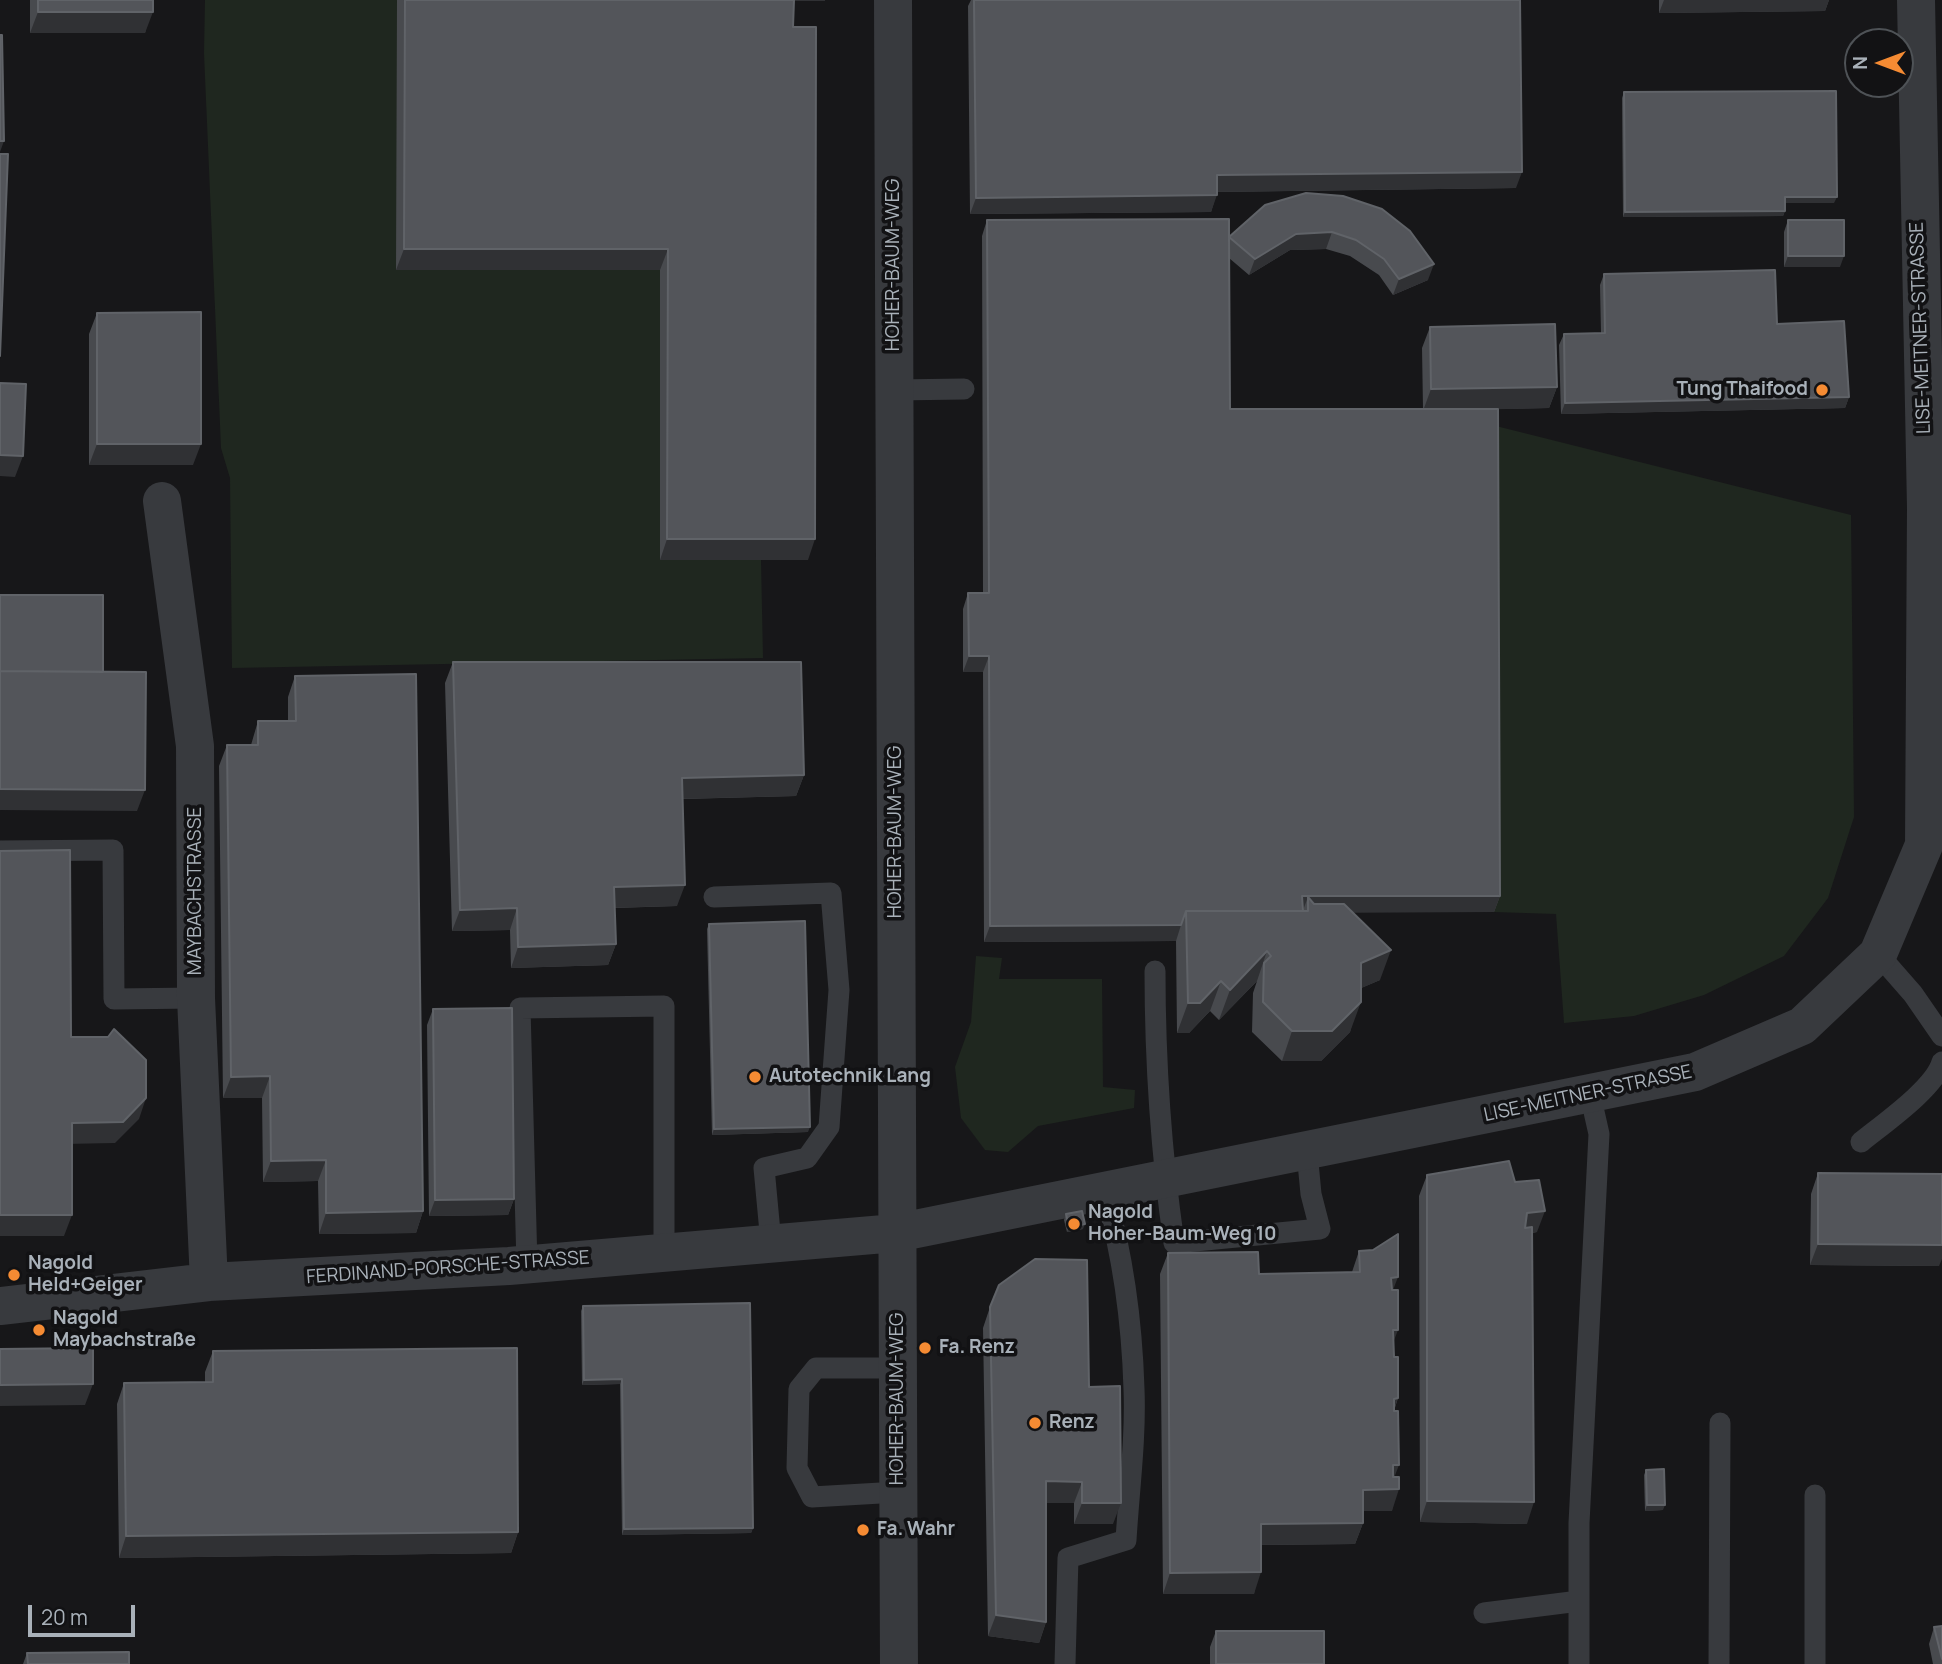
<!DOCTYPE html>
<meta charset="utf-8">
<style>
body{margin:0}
#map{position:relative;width:1942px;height:1664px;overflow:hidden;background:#171719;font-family:Manrope,sans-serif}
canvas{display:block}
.north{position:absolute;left:1844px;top:28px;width:70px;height:70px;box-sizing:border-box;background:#121214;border:2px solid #4e5256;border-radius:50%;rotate:270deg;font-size:19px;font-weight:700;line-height:28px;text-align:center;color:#a9b1b9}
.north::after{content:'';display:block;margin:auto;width:24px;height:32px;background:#f58b33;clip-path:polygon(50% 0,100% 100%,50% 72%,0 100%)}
.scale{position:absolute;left:28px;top:1605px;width:107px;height:32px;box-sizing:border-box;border:4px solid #a9b1b9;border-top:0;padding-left:9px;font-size:21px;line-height:24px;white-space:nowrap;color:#a9b1b9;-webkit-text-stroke:5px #121214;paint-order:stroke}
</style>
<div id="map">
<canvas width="1942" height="1664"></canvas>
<div class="north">N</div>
<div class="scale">20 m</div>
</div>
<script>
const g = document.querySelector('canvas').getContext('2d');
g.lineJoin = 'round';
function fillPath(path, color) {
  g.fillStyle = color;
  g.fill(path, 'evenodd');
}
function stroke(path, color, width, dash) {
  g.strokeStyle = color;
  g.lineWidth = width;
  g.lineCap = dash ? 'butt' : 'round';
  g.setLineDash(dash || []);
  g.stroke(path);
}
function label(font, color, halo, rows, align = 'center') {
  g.font = font + ' Manrope,sans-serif';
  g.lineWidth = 7;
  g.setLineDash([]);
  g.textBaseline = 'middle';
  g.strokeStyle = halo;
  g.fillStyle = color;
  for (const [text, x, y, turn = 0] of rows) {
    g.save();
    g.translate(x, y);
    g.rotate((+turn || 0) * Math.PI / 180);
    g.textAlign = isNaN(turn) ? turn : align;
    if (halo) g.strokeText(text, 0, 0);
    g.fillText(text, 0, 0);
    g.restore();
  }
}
const green = new Path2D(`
 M 205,0 L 397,0 L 397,270 L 660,270 L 660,560 L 761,560 L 763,658 L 232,668 L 230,478 L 221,448 L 204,53 Z
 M 1492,425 L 1851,515 L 1854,817 L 1828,898 L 1784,956 L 1704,995 L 1634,1016 L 1564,1023 L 1556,914 L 1494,912 Z
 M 976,956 L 1002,958 L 999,979 L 1102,979 L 1103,1087 L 1135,1090 L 1134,1108 L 1038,1126 L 1008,1152 L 985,1150 L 961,1118 L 955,1067 L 971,1022 Z`);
const lane = new Path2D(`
 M 895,390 L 964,389
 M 0,851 L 113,850 L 114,999 L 196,998
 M 714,897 L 831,893 L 839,990 L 829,1127 L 807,1158 L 764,1168 L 771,1243
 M 1878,954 L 1913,994 L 1942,1036
 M 1155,971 C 1155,1062 1161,1152 1174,1243 L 1320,1229 L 1311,1194 L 1307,1152
 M 1861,1142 C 1883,1124 1935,1088 1942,1062
 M 527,1265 L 520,1008 L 664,1006 L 664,1253
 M 897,1368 L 816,1368 L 799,1389 L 797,1468 L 812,1497 L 898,1492
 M 1484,1613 L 1579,1601
 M 1065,1664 L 1068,1558 L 1126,1540 C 1129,1490 1136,1438 1134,1389 C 1132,1322 1123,1256 1105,1192
 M 1579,1664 L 1579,1523 L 1599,1134 L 1590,1094
 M 1719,1664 L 1720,1423
 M 1815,1664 L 1815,1495`);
const street = new Path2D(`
 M 893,0 L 899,1664
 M 162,501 L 195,746 L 196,998 L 209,1282
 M 0,1306 L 209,1282 L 509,1266 L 896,1233 L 1695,1072 L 1802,1026 L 1878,954 L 1924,845 L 1926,508 L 1916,0`);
const wall = new Path2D(`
 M 30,0 L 153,0 L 145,33 L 30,33 Z
 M 397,0 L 825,0 L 825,1 L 794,1 L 793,27 L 808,560 L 660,560 L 660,270 L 396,270 Z
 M 971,0 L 1520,0 L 1516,188 L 1217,192 L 1211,212 L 970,214 L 968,6 Z
 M 1659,0 L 1829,0 L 1825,11 L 1659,13 Z
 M 1624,92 L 1834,203 L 1785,203 L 1785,211 L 1783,216 L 1623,217 L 1622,98 Z
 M 1306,193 L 1428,280 L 1393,295 L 1379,275 L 1350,256 L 1326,249 L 1290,250 L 1249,275 L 1229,258 L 1230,409 L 1423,409 L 1422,348 L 1430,327 L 1557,387 L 1549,408 L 1498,409 L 1500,896 L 1494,912 L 1353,912 L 1380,980 L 1361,988 L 1350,1032 L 1321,1061 L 1282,1061 L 1252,1032 L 1253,993 L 1257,981 L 1219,1020 L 1210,1011 L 1189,1033 L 1177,1033 L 1176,941 L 984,942 L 983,672 L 963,672 L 963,609 L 968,593 L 983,593 L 982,236 L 987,220 L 1229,237 Z
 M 1788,220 L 1840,267 L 1784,267 L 1784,232 Z
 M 1604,274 L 1777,324 L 1849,397 L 1845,408 L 1561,414 L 1559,345 L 1564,334 L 1601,333 L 1600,285 Z
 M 97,313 L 193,465 L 89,465 L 89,334 Z
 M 453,662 L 804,775 L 796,796 L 683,799 L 677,906 L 614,908 L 616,944 L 608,965 L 511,968 L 510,930 L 452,931 L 445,683 Z
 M 295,676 L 423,1211 L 416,1233 L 319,1234 L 318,1181 L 263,1182 L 262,1098 L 223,1098 L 219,766 L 227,745 L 251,745 L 258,721 L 288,721 L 288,697 Z
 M 709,924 L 808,1132 L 712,1135 L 707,929 Z
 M 433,1009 L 514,1199 L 508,1215 L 429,1216 L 427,1025 Z
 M 1818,1173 L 1939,1266 L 1810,1265 L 1811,1194 Z
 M 1427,1175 L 1515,1182 L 1537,1232 L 1532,1233 L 1527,1524 L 1420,1522 L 1419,1196 Z
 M 1066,1214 L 1083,1229 L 1067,1232 L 1064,1220 Z
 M 1359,1251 L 1393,1290 L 1394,1357 L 1398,1398 L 1394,1411 L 1394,1477 L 1392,1511 L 1363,1511 L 1363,1523 L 1355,1544 L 1261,1545 L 1254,1594 L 1163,1594 L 1160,1274 L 1168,1253 L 1259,1274 L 1352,1272 Z
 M 583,1306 L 753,1528 L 751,1533 L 622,1535 L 620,1384 L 582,1385 L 581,1311 Z
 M 990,1307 L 1089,1387 L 1113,1524 L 1074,1524 L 1074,1503 L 1046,1503 L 1046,1622 L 1039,1643 L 988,1636 L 983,1328 Z
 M 213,1351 L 518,1532 L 511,1553 L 119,1558 L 117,1404 L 124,1383 L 205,1382 L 205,1372 Z
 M 1646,1470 L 1663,1510 L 1645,1511 L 1644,1475 Z
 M 1942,1626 L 1942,1664 L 1933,1664 L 1929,1644 L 1934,1627 Z
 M 1216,1631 L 1324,1664 L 1210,1664 L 1210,1647 Z
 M 27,1653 L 28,1664 L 23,1664 Z`);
const shadedWall = new Path2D(`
 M 787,0 L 825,0 L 825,1 L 786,1 Z
 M 1664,0 L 1829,0 L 1825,11 L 1659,13 Z
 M 38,12 L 153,12 L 145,33 L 30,33 Z
 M 0,141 L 4,141 L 0,152 Z
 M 1522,172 L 1516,188 L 1211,192 L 1217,175 Z
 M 1217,195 L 1211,212 L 970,214 L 976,198 Z
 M 1785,197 L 1837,197 L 1834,203 L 1783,203 Z
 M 1785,211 L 1783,216 L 1623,217 L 1625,212 Z
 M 1332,232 L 1326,249 L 1290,250 L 1249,275 L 1255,259 L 1296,234 Z
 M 404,249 L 668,249 L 660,270 L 396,270 Z
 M 1788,256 L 1844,256 L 1840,267 L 1784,267 Z
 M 1434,264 L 1428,280 L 1393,295 L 1399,279 Z
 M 1557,387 L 1549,408 L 1423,411 L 1431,389 Z
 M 1849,397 L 1845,408 L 1561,414 L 1565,403 Z
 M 97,444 L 201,444 L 193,465 L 89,465 Z
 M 0,455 L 23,456 L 15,477 L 0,476 Z
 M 667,539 L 815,539 L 808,560 L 660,560 Z
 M 969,656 L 989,656 L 983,672 L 963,672 Z
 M 804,775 L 796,796 L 674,799 L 682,778 Z
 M 0,789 L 145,790 L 137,811 L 0,810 Z
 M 685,885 L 677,906 L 606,908 L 614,887 Z
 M 1302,896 L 1500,896 L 1494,912 L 1307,913 L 1308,897 L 1302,913 Z
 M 517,908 L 510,930 L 452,931 L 460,910 Z
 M 1181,925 L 1176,941 L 984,942 L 990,926 Z
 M 616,944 L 608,965 L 511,968 L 518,947 Z
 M 1391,950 L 1380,980 L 1350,993 L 1361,963 Z
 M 1267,951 L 1257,981 L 1219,1020 L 1230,990 Z
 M 1221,981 L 1210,1011 L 1189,1033 L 1177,1033 L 1188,1003 Z
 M 1361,1002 L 1350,1032 L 1321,1061 L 1282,1061 L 1292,1031 Z
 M 270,1076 L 262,1098 L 223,1098 L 231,1077 Z
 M 146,1098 L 139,1119 L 115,1143 L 64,1144 L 72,1123 Z
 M 810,1127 L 808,1132 L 712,1135 L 714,1129 Z
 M 326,1160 L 318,1181 L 263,1182 L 271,1161 Z
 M 514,1199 L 508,1215 L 429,1216 L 435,1200 Z
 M 423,1211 L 416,1233 L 319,1234 L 326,1213 Z
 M 1545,1211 L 1537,1232 L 1520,1235 L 1527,1213 Z
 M 0,1215 L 72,1215 L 64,1236 L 0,1236 Z
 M 1085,1224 L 1083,1229 L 1067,1232 L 1069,1227 Z
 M 1818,1244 L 1942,1245 L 1942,1259 L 1939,1266 L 1810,1265 Z
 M 1398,1277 L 1390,1298 L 1391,1278 Z
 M 1393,1330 L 1398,1330 L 1390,1351 Z
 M 622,1379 L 620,1384 L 582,1385 L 584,1380 Z
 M 93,1384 L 85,1405 L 0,1406 L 0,1385 Z
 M 1398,1398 L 1390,1420 L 1394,1399 Z
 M 1393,1465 L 1399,1465 L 1391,1486 Z
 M 1046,1481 L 1082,1482 L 1074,1503 L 1039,1503 Z
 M 1399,1489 L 1392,1511 L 1355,1511 L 1363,1490 Z
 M 1427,1501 L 1534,1502 L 1527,1524 L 1420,1522 Z
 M 1082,1503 L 1121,1503 L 1113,1524 L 1074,1524 Z
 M 1647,1505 L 1665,1505 L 1663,1510 L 1645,1511 Z
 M 1363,1523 L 1355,1544 L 1253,1545 L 1261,1524 Z
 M 753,1528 L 751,1533 L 622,1535 L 624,1529 Z
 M 518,1532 L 511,1553 L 119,1558 L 126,1536 Z
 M 1261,1572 L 1254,1594 L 1163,1594 L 1170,1573 Z
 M 996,1615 L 1046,1622 L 1039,1643 L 988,1636 Z`);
const building = new Path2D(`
 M 38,0 L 153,0 L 153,12 L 38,12 Z
 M 405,0 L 794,0 L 793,27 L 816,27 L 815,539 L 667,539 L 668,249 L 404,249 Z
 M 974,0 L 1520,0 L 1522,172 L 1217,175 L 1217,195 L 976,198 Z
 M 0,35 L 2,35 L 4,141 L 0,141 Z
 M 1836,91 L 1837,197 L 1785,197 L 1785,211 L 1625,212 L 1624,92 Z
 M 0,154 L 8,154 L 0,356 Z
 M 1306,193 L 1343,196 L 1382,209 L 1410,231 L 1434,264 L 1399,279 L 1384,259 L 1356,240 L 1332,232 L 1296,234 L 1255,259 L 1229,237 L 1230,409 L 1498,409 L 1500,896 L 1302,896 L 1303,911 L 1186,911 L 1181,925 L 990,926 L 989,656 L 969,656 L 968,593 L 989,593 L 987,220 L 1229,219 L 1229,237 L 1265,205 Z
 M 1788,220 L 1844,220 L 1844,256 L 1788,256 Z
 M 1775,270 L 1777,324 L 1844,321 L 1849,397 L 1565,403 L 1564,334 L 1605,333 L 1604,274 Z
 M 201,312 L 201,444 L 97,444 L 97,313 Z
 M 1555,324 L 1557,387 L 1431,389 L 1430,327 Z
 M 0,383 L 26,384 L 23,456 L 0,455 Z
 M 0,595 L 103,595 L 103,672 L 0,671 Z
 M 453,662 L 801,662 L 804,775 L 682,778 L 685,885 L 614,887 L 616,944 L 518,947 L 517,908 L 460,910 Z
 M 0,671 L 146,672 L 145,790 L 0,789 Z
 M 416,674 L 423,1211 L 326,1213 L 326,1160 L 271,1161 L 270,1076 L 231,1077 L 227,745 L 258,745 L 258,721 L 296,721 L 295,676 Z
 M 70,850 L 71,1037 L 108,1037 L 114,1029 L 146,1060 L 146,1098 L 123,1122 L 72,1123 L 72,1215 L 0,1215 L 0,851 Z
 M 1308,897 L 1314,904 L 1344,904 L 1391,950 L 1361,963 L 1361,1002 L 1332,1031 L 1292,1031 L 1263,1002 L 1264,963 L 1271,956 L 1267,951 L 1230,990 L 1221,981 L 1200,1003 L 1188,1003 L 1186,911 L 1308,911 Z
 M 805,921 L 810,1127 L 714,1129 L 709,924 Z
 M 512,1008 L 514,1199 L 435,1200 L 433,1009 Z
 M 1509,1161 L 1515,1182 L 1539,1180 L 1545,1211 L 1527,1213 L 1525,1228 L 1532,1227 L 1534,1502 L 1427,1501 L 1427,1175 Z
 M 1818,1173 L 1942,1174 L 1942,1245 L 1818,1244 Z
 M 1082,1211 L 1085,1224 L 1069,1227 L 1066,1214 Z
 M 1398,1234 L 1398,1277 L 1391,1278 L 1392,1290 L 1398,1290 L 1398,1330 L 1393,1330 L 1394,1357 L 1398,1357 L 1398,1398 L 1394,1399 L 1394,1411 L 1398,1411 L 1399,1465 L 1393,1465 L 1393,1477 L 1399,1477 L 1399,1489 L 1363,1490 L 1363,1523 L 1261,1524 L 1261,1572 L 1170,1573 L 1168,1253 L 1258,1252 L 1259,1274 L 1360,1272 L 1359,1251 L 1373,1250 Z
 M 1035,1259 L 1087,1260 L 1089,1387 L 1120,1386 L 1121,1503 L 1082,1503 L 1082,1482 L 1046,1481 L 1046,1622 L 996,1615 L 990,1307 L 999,1285 Z
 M 750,1303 L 753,1528 L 624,1529 L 622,1379 L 584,1380 L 583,1306 Z
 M 93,1348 L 93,1384 L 0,1385 L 0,1349 Z
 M 517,1348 L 518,1532 L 126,1536 L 124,1383 L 213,1382 L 213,1351 Z
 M 1664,1469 L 1665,1505 L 1647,1505 L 1646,1470 Z
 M 1942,1626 L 1942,1659 L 1934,1627 Z
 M 1216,1631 L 1324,1631 L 1324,1664 L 1216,1664 Z
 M 129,1652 L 129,1664 L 28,1664 L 27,1653 Z`);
const markers = [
 [1822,390,7,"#f58b33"],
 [755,1077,7,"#f58b33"],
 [1074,1224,7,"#f58b33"],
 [14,1275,7,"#f58b33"],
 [39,1330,7,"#f58b33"],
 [925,1348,7,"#f58b33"],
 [1035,1423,7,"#f58b33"],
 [863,1530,7,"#f58b33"]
];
const streetNames = [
 ["HOHER-BAUM-WEG",894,265,-90],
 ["LISE-MEITNER-STRASSE",1921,328,-92],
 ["HOHER-BAUM-WEG",896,832,-90],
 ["MAYBACHSTRASSE",196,891,-90],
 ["LISE-MEITNER-STRASSE",1588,1094,-12],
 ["FERDINAND-PORSCHE-STRASSE",448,1268,-4],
 ["HOHER-BAUM-WEG",898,1399,-90]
];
const poiNames = [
 ["Tung Thaifood",1808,390,"right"],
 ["Autotechnik Lang",769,1077],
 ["Nagold",1088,1213],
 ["Hoher-Baum-Weg 10",1088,1235],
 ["Nagold",28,1264],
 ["Held+Geiger",28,1286],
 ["Nagold",53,1319],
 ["Maybachstraße",53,1341],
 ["Fa. Renz",939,1348],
 ["Renz",1049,1423],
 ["Fa. Wahr",877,1530]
];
fillPath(green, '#1f271f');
stroke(lane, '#383a3e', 21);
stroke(street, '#383a3e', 38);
fillPath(wall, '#484a4e');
fillPath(shadedWall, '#303134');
fillPath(building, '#53555a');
stroke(building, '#606368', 2);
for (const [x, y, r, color] of markers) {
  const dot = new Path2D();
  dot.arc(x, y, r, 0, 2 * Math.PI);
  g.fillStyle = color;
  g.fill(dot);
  stroke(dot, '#121214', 2.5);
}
label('19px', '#a9b1b9', '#121214', streetNames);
label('bold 19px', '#a9b1b9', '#121214', poiNames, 'left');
</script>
